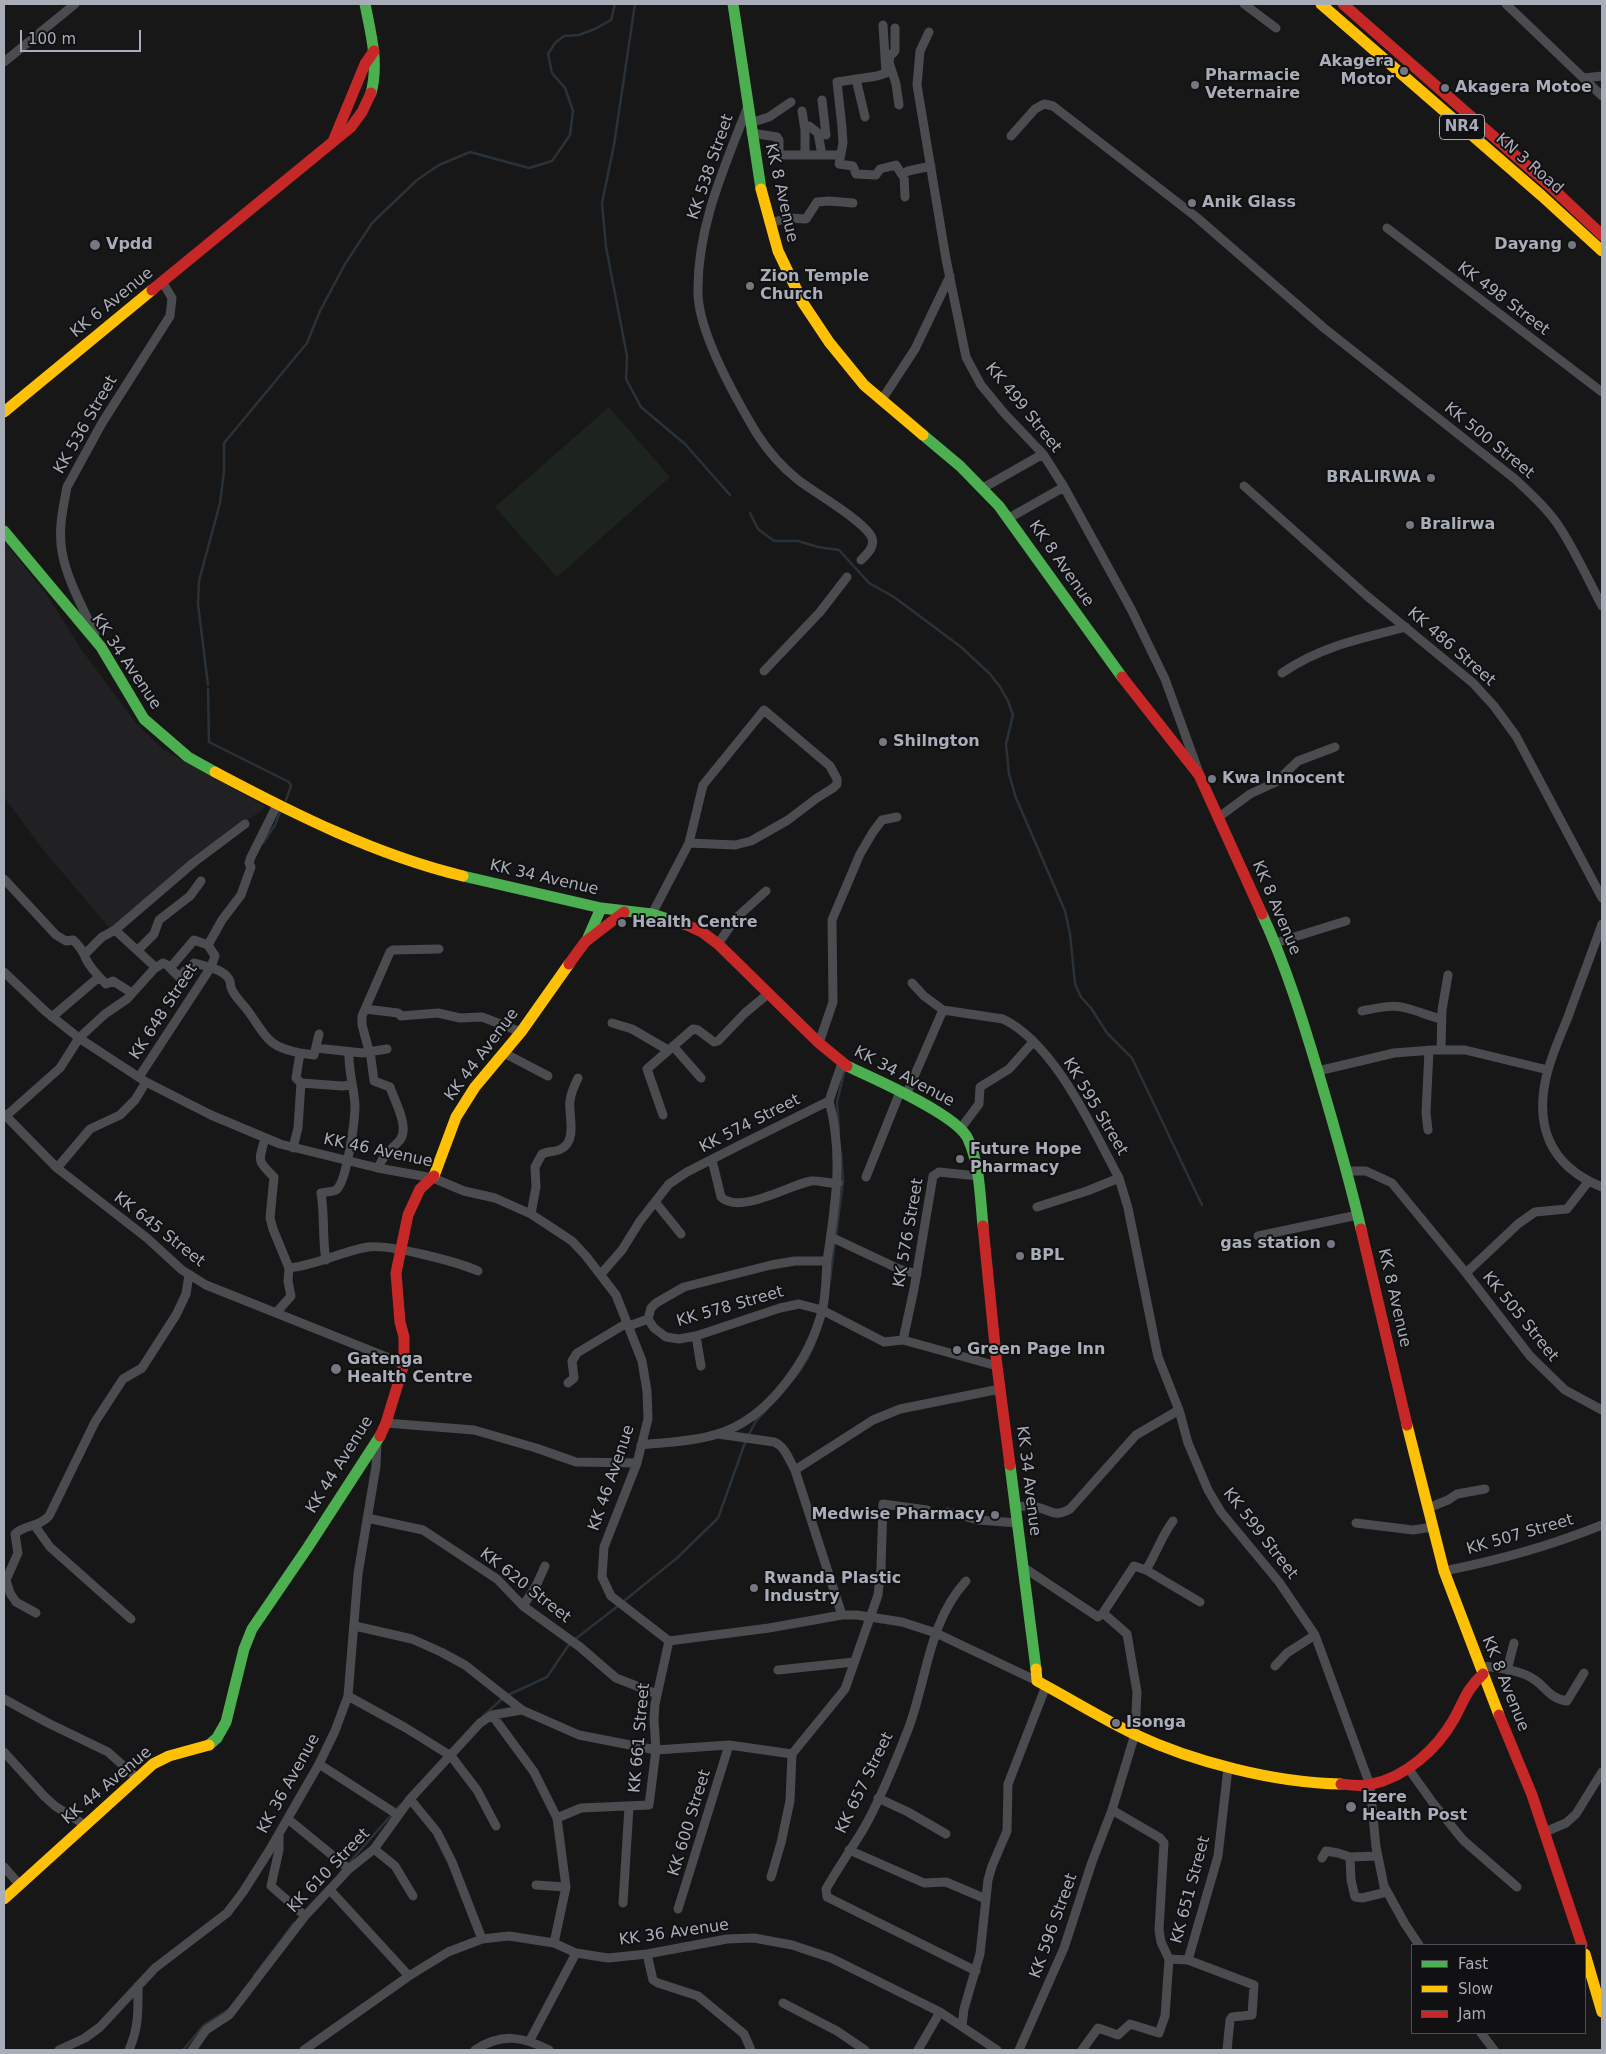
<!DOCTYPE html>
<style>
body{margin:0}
#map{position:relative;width:1606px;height:2054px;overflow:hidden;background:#171717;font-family:"DejaVu Sans",sans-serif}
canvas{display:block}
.frame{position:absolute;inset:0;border:5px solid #a8adb8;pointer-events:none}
.legend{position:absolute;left:1411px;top:1944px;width:175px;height:90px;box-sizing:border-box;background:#111113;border:1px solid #4d4f55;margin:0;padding:6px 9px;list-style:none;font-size:15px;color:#a8adb8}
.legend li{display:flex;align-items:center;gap:10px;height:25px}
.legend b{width:25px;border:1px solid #4d4f55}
.scale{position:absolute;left:20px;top:30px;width:121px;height:22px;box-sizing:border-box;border:2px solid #a8adb8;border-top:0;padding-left:6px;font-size:15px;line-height:18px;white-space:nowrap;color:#a8adb8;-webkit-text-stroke:4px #111113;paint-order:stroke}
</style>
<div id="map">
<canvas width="1606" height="2054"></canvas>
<div class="frame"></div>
<ul class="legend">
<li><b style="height:6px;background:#4caf50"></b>Fast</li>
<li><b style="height:6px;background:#ffc107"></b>Slow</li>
<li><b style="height:6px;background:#c62828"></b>Jam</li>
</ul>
<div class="scale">100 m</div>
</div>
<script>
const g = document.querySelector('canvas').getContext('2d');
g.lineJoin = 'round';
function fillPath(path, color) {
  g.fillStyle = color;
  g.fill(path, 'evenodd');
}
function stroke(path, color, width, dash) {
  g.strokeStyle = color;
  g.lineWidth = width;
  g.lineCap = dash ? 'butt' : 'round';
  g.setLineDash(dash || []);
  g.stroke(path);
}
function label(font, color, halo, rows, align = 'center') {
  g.font = font + ' "DejaVu Sans",sans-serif';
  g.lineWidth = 4;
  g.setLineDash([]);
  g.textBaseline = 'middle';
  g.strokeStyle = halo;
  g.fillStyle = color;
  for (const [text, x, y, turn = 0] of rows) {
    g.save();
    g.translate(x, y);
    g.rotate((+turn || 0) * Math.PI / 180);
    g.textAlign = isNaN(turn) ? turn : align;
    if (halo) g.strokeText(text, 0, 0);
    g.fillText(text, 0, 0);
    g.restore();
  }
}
const built = new Path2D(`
 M 4,541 L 47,595 L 81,649 L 136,723 L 163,749 L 266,807 L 218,842 L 112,931 L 44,851 L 4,797 Z`);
const green = new Path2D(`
 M 609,407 L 670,477 L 557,577 L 495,507 Z`);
const stream = new Path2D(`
 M 635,4 L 614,145 L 602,203 L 606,247 L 627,356 L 626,379 L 641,407 L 685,444 L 730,495
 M 750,513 L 758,529 L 774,541 L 798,541 L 818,547 L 839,550 L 869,583 L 894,597 L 961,647 L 990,674 L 1000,687 L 1008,701 L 1013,715 L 1006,744 L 1009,774 L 1016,798 L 1065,911 L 1070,934 L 1075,984 L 1081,997 L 1091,1008 L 1107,1033 L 1132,1058 L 1202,1205
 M 208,685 L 198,604 L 199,581 L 220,503 L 224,472 L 224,443 L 307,343 L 320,311 L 345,264 L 372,223 L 417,180 L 439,165 L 470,152 L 529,168 L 552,161 L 570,135 L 573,111 L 565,88 L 552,73 L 548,54 L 555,43 L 564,36 L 579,35 L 595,29 L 611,20 L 615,4
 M 208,689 L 209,742 L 289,782 L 291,786 L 286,800
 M 263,843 L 275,825 L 280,812
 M 839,1131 L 837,1102 L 845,1069
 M 836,1236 L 843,1181 L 841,1152
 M 830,1280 L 835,1241
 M 792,1381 C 804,1367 812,1352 818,1334
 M 748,1436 L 756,1421 L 768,1408
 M 624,1601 L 677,1558 L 718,1518 L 746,1440
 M 574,1640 L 618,1606
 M 508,1695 L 547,1677 L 570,1643
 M 483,1716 L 503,1698
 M 340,1873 L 401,1804
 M 254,1976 L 294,1923
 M 183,2050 L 204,2025 L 228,2010`);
const street = new Path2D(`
 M 1244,4 L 1276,28
 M 1506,4 L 1602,96
 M 883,25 L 886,73 L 877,76 L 837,82 L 842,127 L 843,143 L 839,164 L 853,166 L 856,174 L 876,175 L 880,169 L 896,165 L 902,175 L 908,171 L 931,166
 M 895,28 L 895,51 L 890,56 L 889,62 L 896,84 L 899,105
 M 929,32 L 920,51 L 917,85 L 946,259 L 966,357 L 981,385 L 1004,413 L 1043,454 L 1064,487 L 1131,609 L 1165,679 L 1198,770
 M 4,62 L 75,4
 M 1584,78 L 1602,76
 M 856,79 L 865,117
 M 822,100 L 826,135
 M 748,106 C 725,166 697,226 698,292 C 698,332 736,399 757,434 C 768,451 782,467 797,479 C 813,492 866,522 872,538 C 875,547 867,554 861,560
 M 802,111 L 805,130 L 805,155
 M 750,123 L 769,117 L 791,102
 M 805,129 L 809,126 L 818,133 L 822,155
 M 751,133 L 777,137 L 779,140 L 779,155 L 840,155
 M 1011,136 L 1035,109 L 1044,104 L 1053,106 L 1195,216 L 1324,328 L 1515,479 C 1532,495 1550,511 1562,531 C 1577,555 1589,581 1602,606
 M 904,174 L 905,197
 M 769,223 L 789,218 L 806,219 L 817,202 L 829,201 L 853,203
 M 1387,228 L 1602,392
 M 881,401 L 915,349 L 950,276
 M 1244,486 L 1367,596 L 1473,683 L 1494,706 L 1516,736 L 1602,898
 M 983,488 L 1043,454
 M 1009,518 L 1064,487
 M 95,634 C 83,608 67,580 62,552 C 58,530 63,508 67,487 L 102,423 L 170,316 L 172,298 L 163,283
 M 764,671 L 820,612 L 847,577
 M 1282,673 C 1319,647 1362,638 1406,627
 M 1219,817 L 1250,794 L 1276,782 L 1298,761 L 1335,747
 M 4,879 L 56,935 L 66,941 L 73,940 C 80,946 83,951 86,959 C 90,968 99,977 106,984 L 113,981 L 132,993
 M 652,914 L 689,843 L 735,845 L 751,841 L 788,820 L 817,798 L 833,788 L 837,784 L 837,779 L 830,766 L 764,710 L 703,785 L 689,843
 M 1602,924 C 1591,955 1579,986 1568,1017 C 1561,1034 1553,1052 1548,1070 C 1533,1124 1549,1166 1602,1187
 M 115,930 L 153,965 L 154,969
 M 1275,943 L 1346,921
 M 718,944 L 736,918 L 766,891
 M 208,945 L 222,920 L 241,895 L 251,867 L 249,863 L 251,857 L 277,805
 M 138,950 L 154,934 L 159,920 L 190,896 L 201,881
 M 85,954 L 102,937 L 115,930 L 193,863 L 245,824
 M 169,967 L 179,977 L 185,971 L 188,971 L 194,963 C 205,966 223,969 229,979 C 231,982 230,987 232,990 C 236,998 243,1004 248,1011 C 267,1037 266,1046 300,1053 L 296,1078 L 301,1083 L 298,1128 L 293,1148
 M 4,972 L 45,1011 L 79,1038 L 146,1082 L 211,1115 L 280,1144 L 378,1168 L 433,1178 L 464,1191 L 495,1198 L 531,1214 L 572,1241 L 586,1256 L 616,1295 L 642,1361 L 647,1391 L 648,1419 L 637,1463 L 604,1547 L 602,1577 L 611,1596 L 669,1641 L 769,1628 L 842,1615 L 857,1615 L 902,1622 L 936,1633 L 1037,1681
 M 912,983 L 924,996 L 943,1010
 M 365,1009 L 398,1013 L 401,1016 L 438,1013 L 460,1018 L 482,1017 L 521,1032
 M 1362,1011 C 1377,1008 1392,1004 1406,1008 C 1418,1011 1429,1016 1441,1019
 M 52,1017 L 99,977
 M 612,1023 L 632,1029 L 668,1050
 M 819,1043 L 833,1002 L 832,920 L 860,854 L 873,832 L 882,820 L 897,817
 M 673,1046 L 701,1078
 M 316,1048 L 362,1053 L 387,1049
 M 1441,1050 L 1442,1010 L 1448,975
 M 300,1053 L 314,1055 L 319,1034
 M 504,1053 L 548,1076
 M 1318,1071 L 1394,1053 L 1433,1050 L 1465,1050 L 1548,1070
 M 301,1083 L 342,1086 L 352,1085
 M 906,1095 L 943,1010 L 1003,1019 C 1055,1044 1092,1128 1119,1178 L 1087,1191 L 1037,1207
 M 4,1114 L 57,1168 L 147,1238 L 182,1270 L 206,1285 L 404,1364
 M 663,1115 L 647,1069 L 693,1029 L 698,1030 L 714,1042 L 718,1041 L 745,1013 L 769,993
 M 6,1116 L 60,1068 L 79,1038 L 105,1014 L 127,999 L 154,969 L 163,963 L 171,967 L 194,940 L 208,945 L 215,956 L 211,967 L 139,1077
 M 961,1128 L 979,1104 L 980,1087 L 1009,1069 L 1033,1042
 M 1428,1130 L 1426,1113 L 1429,1050
 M 265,1138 C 259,1161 256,1160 274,1177 L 270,1218 L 273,1229 L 289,1268
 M 712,1160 L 721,1197 C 740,1215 789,1185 811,1181 C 819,1180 829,1184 838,1183
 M 57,1168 L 90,1129 L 120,1115 L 135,1100 L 146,1082
 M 378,1168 C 384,1154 390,1151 400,1140 C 410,1127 394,1100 390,1087 L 374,1081 L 371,1058 L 362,1025 L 362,1016 L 390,952 L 393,950 L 439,949
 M 1348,1171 L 1366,1171 L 1392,1183 L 1466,1273 L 1530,1356 L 1565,1390 L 1602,1410
 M 866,1177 L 900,1092
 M 1119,1178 L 1128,1208 L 1158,1357 L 1179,1410 L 1188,1443 L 1208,1490 L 1221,1512 L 1279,1582 L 1315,1635 L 1370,1785 L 1376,1847 L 1384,1886 L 1405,1924 L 1419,1945
 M 656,1203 L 681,1234
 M 531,1214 L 536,1187 L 535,1167 L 542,1154 C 548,1151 556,1152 561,1149 C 578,1141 568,1113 570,1101 C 571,1092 574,1086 578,1078
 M 1258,1236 L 1358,1215
 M 831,1237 L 899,1269 L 917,1274
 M 326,1260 C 322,1238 325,1216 321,1193 C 325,1192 332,1192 336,1190 C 347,1182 355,1120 355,1105 C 354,1087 348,1070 349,1052
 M 1466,1273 L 1518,1224 L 1535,1212 L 1567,1209 L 1588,1182
 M 601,1274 L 622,1250 L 640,1221 L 669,1184 L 687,1172 L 740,1145 L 829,1101 L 842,1063
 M 276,1313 L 291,1296 L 288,1281 L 289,1268 C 319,1265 342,1251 368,1247 C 389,1244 458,1262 478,1271
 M 648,1319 L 654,1328 L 666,1337 L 679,1339 L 696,1336 L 780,1308 L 799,1304 L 822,1310 L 884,1342 L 903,1340 L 997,1366
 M 629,1326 L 648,1319 L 651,1308 L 656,1303 L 684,1287 L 771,1265 L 795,1261 L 827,1261 C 835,1208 844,1154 829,1101
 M 696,1336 L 701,1366
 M 903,1340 L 914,1289 L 933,1176 L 939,1172 L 978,1176
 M 568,1383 L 574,1378 L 572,1361 L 577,1353 L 627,1323
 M 386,1423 L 474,1430 L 536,1448 L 576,1462 L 637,1463
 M 718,1434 L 774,1442 C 785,1446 789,1460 795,1470 L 842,1615
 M 641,1445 C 666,1442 692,1442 717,1434 C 769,1419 811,1358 823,1307 C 826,1292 826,1276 827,1261
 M 795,1470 L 873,1420 L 900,1409 L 1000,1389
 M 1016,1507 C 1023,1506 1029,1505 1036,1507 C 1051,1510 1054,1518 1070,1509 L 1136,1435 L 1179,1410
 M 1428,1508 L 1448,1500 L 1457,1494 L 1485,1489
 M 948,1512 L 978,1520 L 1018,1523
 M 367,1518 L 423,1530 L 497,1579 L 523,1606 L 580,1647 L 616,1678 L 657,1694
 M 1356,1523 L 1413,1530 L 1433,1527
 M 35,1526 L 50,1547 L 131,1619
 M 1023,1567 L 1098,1617 L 1103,1613 L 1134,1566 L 1146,1570 L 1200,1602
 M 1146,1570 C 1156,1554 1162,1535 1173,1521
 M 1444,1571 C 1500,1560 1550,1546 1602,1525
 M 966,1581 C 929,1621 927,1678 909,1727 C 897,1758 880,1800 864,1828 C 852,1848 838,1868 826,1889 L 827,1897 L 976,1971
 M 523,1606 L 536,1586 L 545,1566
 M 36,1613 L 16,1602 L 10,1593 L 6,1580 L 18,1553 L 15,1534 C 25,1524 38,1528 49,1516 L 95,1422 L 123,1379 L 142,1368 L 176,1315 L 186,1294 L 189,1275
 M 355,1626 L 412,1639 L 441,1652 L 465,1665 L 522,1710 L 579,1735 L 656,1750 L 729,1745 L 792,1754
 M 1275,1666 L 1287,1653 L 1315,1635
 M 1479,1666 C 1496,1667 1521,1670 1535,1680 C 1548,1689 1549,1698 1567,1701 L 1584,1673
 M 778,1670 L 854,1662
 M 1507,1670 L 1514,1643
 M 348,1696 L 406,1728 L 451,1756 L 477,1790 L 496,1826
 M 4,1699 L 48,1723 L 108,1752 L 137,1778
 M 492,1715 L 534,1772 L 557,1818 L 566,1887 L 554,1943
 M 4,1752 L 44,1796 L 55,1806 L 85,1825
 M 319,1764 L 398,1815
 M 1408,1768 L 1433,1803 L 1463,1840 L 1517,1887
 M 878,1798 L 908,1812 L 946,1834
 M 410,1799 L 437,1832 L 452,1862 L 482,1939
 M 557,1818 L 581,1808 L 649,1805 L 656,1750 L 654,1720 L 655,1704 L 669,1641
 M 288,1819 L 349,1869
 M 1545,1832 L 1566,1823 L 1576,1814 L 1602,1772
 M 279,1835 L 279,1850 L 271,1886 L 305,1916
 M 374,1849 L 395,1866 L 413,1896
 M 849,1850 L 924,1883 L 946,1882 L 986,1899
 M 1350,1857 L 1351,1880 L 1355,1897 L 1362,1898 L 1387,1892
 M 1322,1858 L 1326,1851 L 1338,1853 L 1350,1857 L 1378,1856
 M 4,1867 L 19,1884
 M 771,1877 L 781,1843 L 790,1801 L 792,1754 L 845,1689 L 878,1595 L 881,1568 L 883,1504 L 927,1510
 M 536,1885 L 566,1887
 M 330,1890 L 409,1976
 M 623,1903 L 629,1807
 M 678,1909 L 729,1745
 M 647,1954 L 653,1980 L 658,1983 L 698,1996 L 744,2034 L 751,2050
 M 1169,1959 L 1188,1960 L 1254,1985 L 1252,2015 L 1232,2017 L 1230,2020 L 1227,2050
 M 1188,1960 L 1218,1856 L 1228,1768
 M 783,2003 L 837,2031 L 865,2050
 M 962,2026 L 964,2009 L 980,1954 L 988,1880 L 992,1866 L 1007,1831 L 1008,1784 L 1046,1686
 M 1481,2033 L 1494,2050
 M 530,2040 L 576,1953
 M 59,2050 L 85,2038 L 100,2027 L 155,1968 L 227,1913 L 243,1892 L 269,1851 L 319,1764 L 335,1731 L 348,1696 L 358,1574 L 376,1466 L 377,1442
 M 129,2050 C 139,2027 138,2011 138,1986
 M 192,2050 L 206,2030 L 229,2015 L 305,1916 L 349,1869 L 374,1849 L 410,1799 L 480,1723 L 492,1715 L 522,1710
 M 304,2050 L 409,1976 L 448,1952 L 482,1939 L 509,1936 L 554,1943 L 576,1953 L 608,1958 L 647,1954 L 727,1939 L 754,1938 L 792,1945 L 831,1958 L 940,2012 L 997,2050
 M 475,2050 C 501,2033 522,2036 549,2050
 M 918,2050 L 940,2012
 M 1019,2050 L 1064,1948 L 1092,1862 L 1112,1810
 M 1082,2050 L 1098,2028 L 1118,2035 L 1130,2024 L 1159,2033 L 1165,2016 L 1169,1959 L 1161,1942 L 1159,1930 L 1164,1843 L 1160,1838 L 1112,1810 L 1135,1734 L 1137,1692 L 1127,1634 L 1103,1613`);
const fast = new Path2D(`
 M 365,4 C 371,34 379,63 371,93
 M 733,4 L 761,189
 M 923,435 L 960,466 L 999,506 L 1122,677
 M 4,531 L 101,647 L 144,719 L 188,757 L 215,772
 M 463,876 L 601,908 L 652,914 L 687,925
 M 1262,914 C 1286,966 1303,1021 1319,1075 C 1334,1126 1349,1177 1361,1229
 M 587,940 L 601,908
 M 847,1066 C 873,1078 958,1115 968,1139 C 980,1165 980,1197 983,1226
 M 1010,1465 L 1036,1669
 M 209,1745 L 217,1738 L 226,1722 L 244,1649 L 252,1629 L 308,1547 L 380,1436`);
const slow = new Path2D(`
 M 1321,4 L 1542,196 L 1602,251
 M 761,189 L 778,251 L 803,303 L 829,342 L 864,385 L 923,435
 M 4,412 L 152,290
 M 215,772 C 294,814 376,855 463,876
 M 434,1176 L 456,1117 L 475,1087 L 521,1032 L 569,964
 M 1407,1425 L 1444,1571 L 1499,1715
 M 1036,1669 L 1037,1681 C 1069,1698 1101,1718 1134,1734 C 1193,1762 1276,1783 1341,1784
 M 4,1899 L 153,1764 L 169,1756 L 209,1745
 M 1585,1954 L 1602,2012`);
const jam = new Path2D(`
 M 1343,4 L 1550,186 L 1602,235
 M 334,139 L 365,64 L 374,51
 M 152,290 L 351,127 L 362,112 L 371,93
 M 1122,677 L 1199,775 L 1262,914
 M 687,925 L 702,932 L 718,944 L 819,1043 L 847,1066
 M 569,964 L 585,942 L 624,912
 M 983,1226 L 997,1366 L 1010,1465
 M 1361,1229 L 1407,1425
 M 380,1436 L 386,1423 L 404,1364 L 404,1337 L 400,1322 L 396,1273 L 408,1215 L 420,1189 L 434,1176
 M 1499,1715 L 1532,1795 L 1582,1945
 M 1341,1784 C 1350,1785 1362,1787 1372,1784 C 1406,1777 1437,1749 1454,1719 C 1465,1699 1466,1690 1483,1674`);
const markers = [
 [1404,71,5,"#757880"],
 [1195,85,5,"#757880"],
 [1445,88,5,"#757880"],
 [1192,203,5,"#757880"],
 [95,245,6,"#757880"],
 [1572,245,5,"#757880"],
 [750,286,5,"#757880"],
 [1431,478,5,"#757880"],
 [1410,525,5,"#757880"],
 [883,742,5,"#757880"],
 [1212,779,5,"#757880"],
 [622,923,5,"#757880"],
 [960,1159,5,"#757880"],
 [1331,1244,5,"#757880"],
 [1020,1256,5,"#757880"],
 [957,1350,5,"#757880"],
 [336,1369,6,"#757880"],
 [995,1515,5,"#757880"],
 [754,1588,5,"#757880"],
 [1116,1723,5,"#757880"],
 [1351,1807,6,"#757880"]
];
const shields = [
 [1462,127,45]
];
const shieldNames = [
 ["NR4",1462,127]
];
const poiNames = [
 ["Akagera",1394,62,"right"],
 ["Motor",1394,80,"right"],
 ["Pharmacie",1205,76],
 ["Veternaire",1205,94],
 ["Akagera Motoe",1455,88],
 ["Anik Glass",1202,203],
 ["Vpdd",106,245],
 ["Dayang",1562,245,"right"],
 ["Zion Temple",760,277],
 ["Church",760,295],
 ["BRALIRWA",1421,478,"right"],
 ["Bralirwa",1420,525],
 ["Shilngton",893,742],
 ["Kwa Innocent",1222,779],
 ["Health Centre",632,923],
 ["Future Hope",970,1150],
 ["Pharmacy",970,1168],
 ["gas station",1321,1244,"right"],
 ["BPL",1030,1256],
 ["Green Page Inn",967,1350],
 ["Gatenga",347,1360],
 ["Health Centre",347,1378],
 ["Medwise Pharmacy",985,1515,"right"],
 ["Rwanda Plastic",764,1579],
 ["Industry",764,1597],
 ["Isonga",1126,1723],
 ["Izere",1362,1798],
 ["Health Post",1362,1816]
];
const streetNames = [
 ["KN 3 Road",1529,164,41],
 ["KK 538 Street",711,167,-71],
 ["KK 8 Avenue",781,193,77],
 ["KK 498 Street",1503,299,37],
 ["KK 6 Avenue",112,303,-39],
 ["KK 499 Street",1023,408,51],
 ["KK 536 Street",86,425,-60],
 ["KK 500 Street",1489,441,39],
 ["KK 8 Avenue",1061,564,55],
 ["KK 486 Street",1451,647,41],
 ["KK 34 Avenue",126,662,56],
 ["KK 34 Avenue",544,878,13],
 ["KK 8 Avenue",1276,908,67],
 ["KK 648 Street",164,1012,-57],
 ["KK 44 Avenue",482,1055,-53],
 ["KK 34 Avenue",904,1077,28],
 ["KK 595 Street",1095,1107,59],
 ["KK 574 Street",750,1124,-27],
 ["KK 46 Avenue",378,1151,12],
 ["KK 645 Street",159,1230,38],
 ["KK 576 Street",909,1233,-80],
 ["KK 8 Avenue",1394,1298,77],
 ["KK 578 Street",730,1307,-16],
 ["KK 505 Street",1520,1317,51],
 ["KK 44 Avenue",340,1465,-58],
 ["KK 46 Avenue",612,1478,-71],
 ["KK 34 Avenue",1028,1481,83],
 ["KK 599 Street",1260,1534,52],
 ["KK 507 Street",1520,1535,-16],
 ["KK 620 Street",525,1586,38],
 ["KK 8 Avenue",1505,1684,68],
 ["KK 661 Street",640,1738,-85],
 ["KK 657 Street",865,1783,-64],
 ["KK 36 Avenue",289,1784,-61],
 ["KK 44 Avenue",107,1786,-40],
 ["KK 600 Street",690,1823,-73],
 ["KK 610 Street",329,1871,-46],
 ["KK 651 Street",1191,1890,-75],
 ["KK 596 Street",1054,1926,-70],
 ["KK 36 Avenue",674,1933,-8]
];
fillPath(built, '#212123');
fillPath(green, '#1d241e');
stroke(stream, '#2a3239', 2.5);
stroke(street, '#4b4c50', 9);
stroke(fast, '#4caf50', 11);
stroke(slow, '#ffc107', 11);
stroke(jam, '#c62828', 11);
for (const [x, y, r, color] of markers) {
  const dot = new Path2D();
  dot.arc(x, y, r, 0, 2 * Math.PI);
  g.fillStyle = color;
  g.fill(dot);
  stroke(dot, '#111113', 2);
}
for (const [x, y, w] of shields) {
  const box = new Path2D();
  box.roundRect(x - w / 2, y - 12.5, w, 25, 4);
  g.fillStyle = '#111113';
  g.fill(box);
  stroke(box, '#a8adb8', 1);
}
label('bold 15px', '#a8adb8', null, shieldNames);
label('bold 16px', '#a8adb8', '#111113', poiNames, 'left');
label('16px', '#a8adb8', '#111113', streetNames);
</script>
